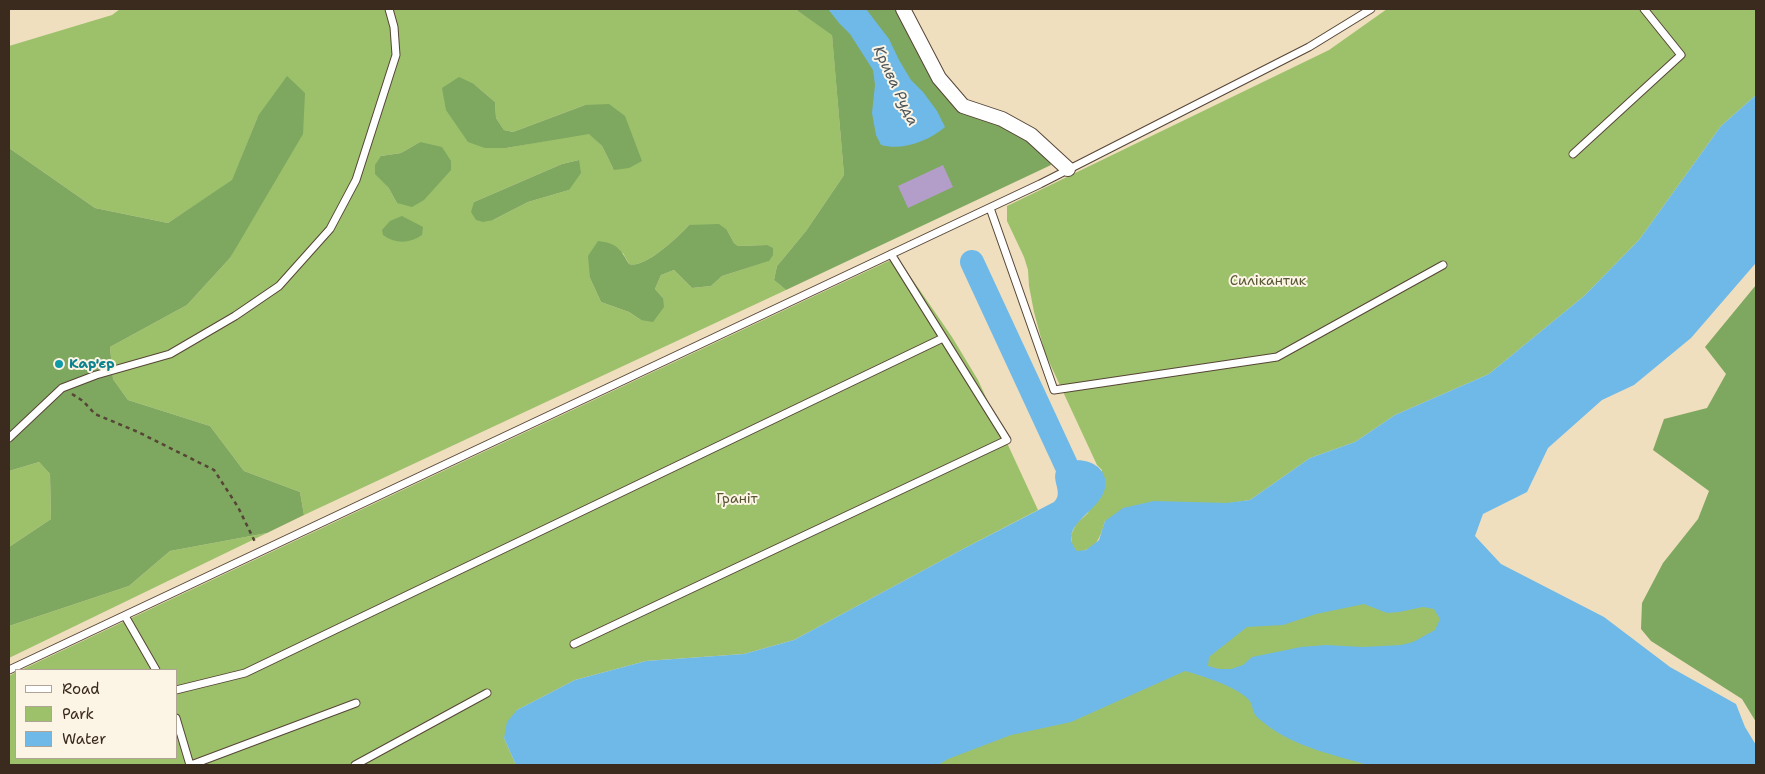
<!DOCTYPE html>
<meta charset="utf-8">
<style>
body{margin:0}
#map{position:relative;width:1765px;height:774px;overflow:hidden;background:#efdfbf;font-family:"Shantell Sans",sans-serif}
canvas{display:block}
.frame{position:absolute;inset:0;border:10px solid #3b2a1e;pointer-events:none}
.legend{position:absolute;left:15px;top:669px;width:162px;height:90px;box-sizing:border-box;background:#fcf5e5;border:1px solid #afa495;margin:0;padding:6px 9px;list-style:none;font-size:15px;color:#3b2a1e}
.legend li{display:flex;align-items:center;gap:10px;height:25px}
.legend b{width:25px;border:1px solid #afa495}
</style>
<div id="map">
<canvas width="1765" height="774"></canvas>
<div class="frame"></div>
<ul class="legend">
<li><b style="height:6px;background:#fff"></b>Road</li>
<li><b style="height:14px;background:#9dc16b"></b>Park</li>
<li><b style="height:14px;background:#6fb9e8"></b>Water</li>
</ul>
</div>
<script>
const g = document.querySelector('canvas').getContext('2d');
g.lineJoin = 'round';
function fillPath(path, color) {
  g.fillStyle = color;
  g.fill(path, 'evenodd');
}
function stroke(path, color, width, dash) {
  g.strokeStyle = color;
  g.lineWidth = width;
  g.lineCap = dash ? 'butt' : 'round';
  g.setLineDash(dash || []);
  g.stroke(path);
}
function label(font, color, halo, rows, align = 'center') {
  g.font = font + ' "Shantell Sans",sans-serif';
  g.lineWidth = 4;
  g.setLineDash([]);
  g.textBaseline = 'middle';
  g.strokeStyle = halo;
  g.fillStyle = color;
  for (const [text, x, y, turn = 0] of rows) {
    g.save();
    g.translate(x, y);
    g.rotate((+turn || 0) * Math.PI / 180);
    g.textAlign = isNaN(turn) ? turn : align;
    if (halo) g.strokeText(text, 0, 0);
    g.fillText(text, 0, 0);
    g.restore();
  }
}
const green = new Path2D(`
 M 120,9 L 795,9 L 832,34 L 844,175 L 806,231 L 777,266 L 774,280 L 786,290 L 304,515 L 300,492 L 244,471 L 210,426 L 128,400 L 113,379 L 110,347 L 187,305 L 230,258 L 236,246 L 258,116 L 232,181 L 168,223 L 95,208 L 9,148 L 9,46 L 112,15 ZM 474,84 L 495,102 L 496,118 L 504,130 L 513,132 L 585,105 L 614,170 L 602,146 L 589,133 L 506,148 ZM 420,142 L 397,203 L 388,187 L 381,156 L 401,153 ZM 579,160 L 569,190 L 528,202 L 493,220 L 474,202 L 562,164 ZM 689,225 L 727,230 L 734,243 L 738,246 L 767,245 L 768,261 L 722,276 L 711,286 L 692,288 L 674,270 L 661,275 L 655,289 L 663,298 L 641,320 L 629,312 L 601,302 L 590,278 L 623,253 L 629,264 C 645,269 679,236 689,225 Z
 M 1387,9 L 1756,9 L 1756,95 L 1721,126 L 1639,240 L 1584,296 L 1489,374 L 1395,415 L 1355,442 L 1310,458 L 1250,500 L 1105,521 C 1100,538 1097,549 1077,552 L 1072,545 L 1071,535 L 1076,524 L 1088,513 L 1102,470 L 1097,465 L 1045,353 L 1034,312 L 1029,286 L 1028,270 L 1024,257 L 1007,221 L 1007,206 L 1329,50 Z
 M 897,257 L 952,337 L 978,380 L 1038,510 L 963,549 L 794,640 L 744,654 L 646,661 L 575,680 L 517,710 L 504,738 L 516,765 L 9,765 L 9,676 L 16,672 L 16,758 L 176,758 L 176,670 L 21,670 Z
 M 39,462 L 50,474 L 51,519 L 9,547 L 9,471 Z
 M 267,533 L 9,658 L 9,626 L 129,586 L 170,551 Z
 M 1451,560 L 1726,765 L 815,765 Z`);
const forest = new Path2D(`
 M 795,9 L 906,9 L 942,80 L 964,100 L 1046,151 L 1051,165 L 786,290 L 774,280 L 777,266 L 806,231 L 844,175 L 832,35 Z
 M 287,76 L 305,93 L 303,134 L 230,258 L 187,305 L 110,347 L 113,379 L 128,400 L 210,426 L 244,471 L 300,492 L 304,515 L 267,533 L 170,551 L 129,586 L 9,626 L 9,547 L 51,519 L 50,474 L 39,462 L 9,471 L 9,148 L 95,208 L 168,223 L 232,180 L 258,116 Z
 M 459,77 L 474,84 L 495,102 L 496,118 L 504,130 L 513,132 L 585,105 L 609,104 L 625,116 L 642,161 L 629,168 L 614,170 L 602,146 L 589,134 L 506,148 L 485,148 L 468,142 L 446,110 L 442,88 Z
 M 420,142 L 442,147 L 451,161 L 451,170 L 424,200 L 412,207 L 397,203 L 388,187 L 375,174 L 375,165 L 381,156 L 401,153 Z
 M 579,160 L 581,173 L 569,190 L 528,202 L 493,220 L 483,222 L 476,220 L 471,212 L 474,202 L 562,164 Z
 M 402,216 L 423,227 L 422,235 C 409,244 395,244 383,235 L 382,230 L 390,221 Z
 M 719,224 L 727,230 L 734,243 L 738,246 L 767,245 L 773,248 L 773,255 L 769,261 L 722,276 L 711,286 L 692,288 L 674,270 L 661,275 L 655,289 L 663,298 L 664,307 L 653,322 L 641,320 L 629,312 L 601,302 L 590,278 L 588,256 L 598,241 C 616,243 620,248 629,264 C 645,269 679,236 689,225 Z
 M 1756,285 L 1756,722 L 1742,699 L 1651,641 L 1641,629 L 1642,603 L 1663,563 L 1698,519 L 1709,491 L 1653,450 L 1664,419 L 1707,408 L 1726,374 L 1705,347 Z`);
const water = new Path2D(`
 M 828,9 L 866,9 L 889,39 L 899,60 L 911,80 L 923,92 L 937,111 L 945,127 C 929,141 902,151 881,145 L 876,135 L 872,113 L 875,85 L 873,70 L 850,34 L 839,23 Z
 M 1756,95 L 1755,264 L 1691,338 L 1634,385 L 1602,400 L 1548,448 L 1527,492 L 1483,514 L 1475,536 L 1501,564 L 1604,617 L 1670,667 L 1736,704 L 1745,727 L 1756,745 L 1756,765 L 1368,765 C 1334,755 1296,747 1268,726 C 1264,723 1259,719 1256,716 C 1252,711 1253,703 1248,699 C 1235,686 1202,676 1185,671 L 1071,722 L 1011,735 L 948,759 L 938,765 L 516,765 L 504,738 L 507,722 L 517,710 L 575,680 L 646,661 L 744,654 L 794,640 L 963,549 L 1054,502 C 1065,492 1048,478 1059,467 C 1073,453 1110,461 1105,488 C 1100,513 1056,525 1077,551 L 1086,550 L 1099,540 L 1105,521 L 1123,508 L 1154,501 L 1226,503 L 1250,500 L 1310,458 L 1355,442 L 1395,415 L 1489,374 L 1584,296 L 1639,240 L 1721,126 ZM 1364,604 L 1387,613 L 1399,612 L 1423,607 L 1434,609 L 1440,619 L 1435,630 L 1413,642 L 1401,645 L 1363,647 L 1326,645 L 1301,647 L 1252,657 L 1243,665 L 1231,669 L 1219,669 L 1208,666 L 1209,657 L 1247,627 L 1283,625 L 1316,614 Z`);
const river = new Path2D(`
 M 972,262 L 1068,469`);
const building = new Path2D(`
 M 943,165 L 953,187 L 908,208 L 898,186 Z`);
const path = new Path2D(`
 M 72,394 L 83,401 L 95,414 L 138,432 L 214,470 L 238,507 L 256,544`);
const service = new Path2D(`
 M 1573,154 L 1681,55 L 1644,9
 M 990,208 L 1054,390 L 1277,357 L 1443,265
 M 9,438 L 62,388 L 96,375 L 170,354 L 235,316 L 279,286 L 330,229 L 356,180 L 396,55 L 394,27 L 389,9
 M 125,616 L 156,670
 M 574,644 L 1007,440 L 891,254
 M 9,670 L 1040,184 L 1309,47 L 1371,9
 M 176,690 L 245,673 L 943,338
 M 176,718 L 190,765
 M 191,765 L 356,703
 M 355,765 L 487,693`);
const minor = new Path2D(`
 M 903,9 L 939,78 L 963,106 L 1002,119 L 1031,135 L 1068,169`);
const markers = [
 [59,364,5,"#0f9aa8"]
];
const parkNames = [
 ["Силікантик",1268,281],
 ["Граніт",737,499]
];
const cultureNames = [
 ["Кар'єр",69,364]
];
const waterNames = [
 ["Крива Руда",895,86,65]
];
fillPath(green, '#9dc16b');
fillPath(forest, '#7ea75f');
fillPath(water, '#6fb9e8');
stroke(river, '#6fb9e8', 24);
fillPath(building, '#b39ec9');
stroke(service, '#564536', 9);
stroke(minor, '#564536', 16);
stroke(path, '#564536', 2.5, [4, 4]);
stroke(service, '#fff', 7);
stroke(minor, '#fff', 14);
for (const [x, y, r, color] of markers) {
  const dot = new Path2D();
  dot.arc(x, y, r, 0, 2 * Math.PI);
  g.fillStyle = color;
  g.fill(dot);
  stroke(dot, '#fcf5e5', 2);
}
label('14px', '#585735', '#fcf5e5', parkNames);
label('bold 14px', '#0d838f', '#fcf5e5', cultureNames, 'left');
label('italic 15px', '#4b555b', '#fcf5e5', waterNames);
</script>
